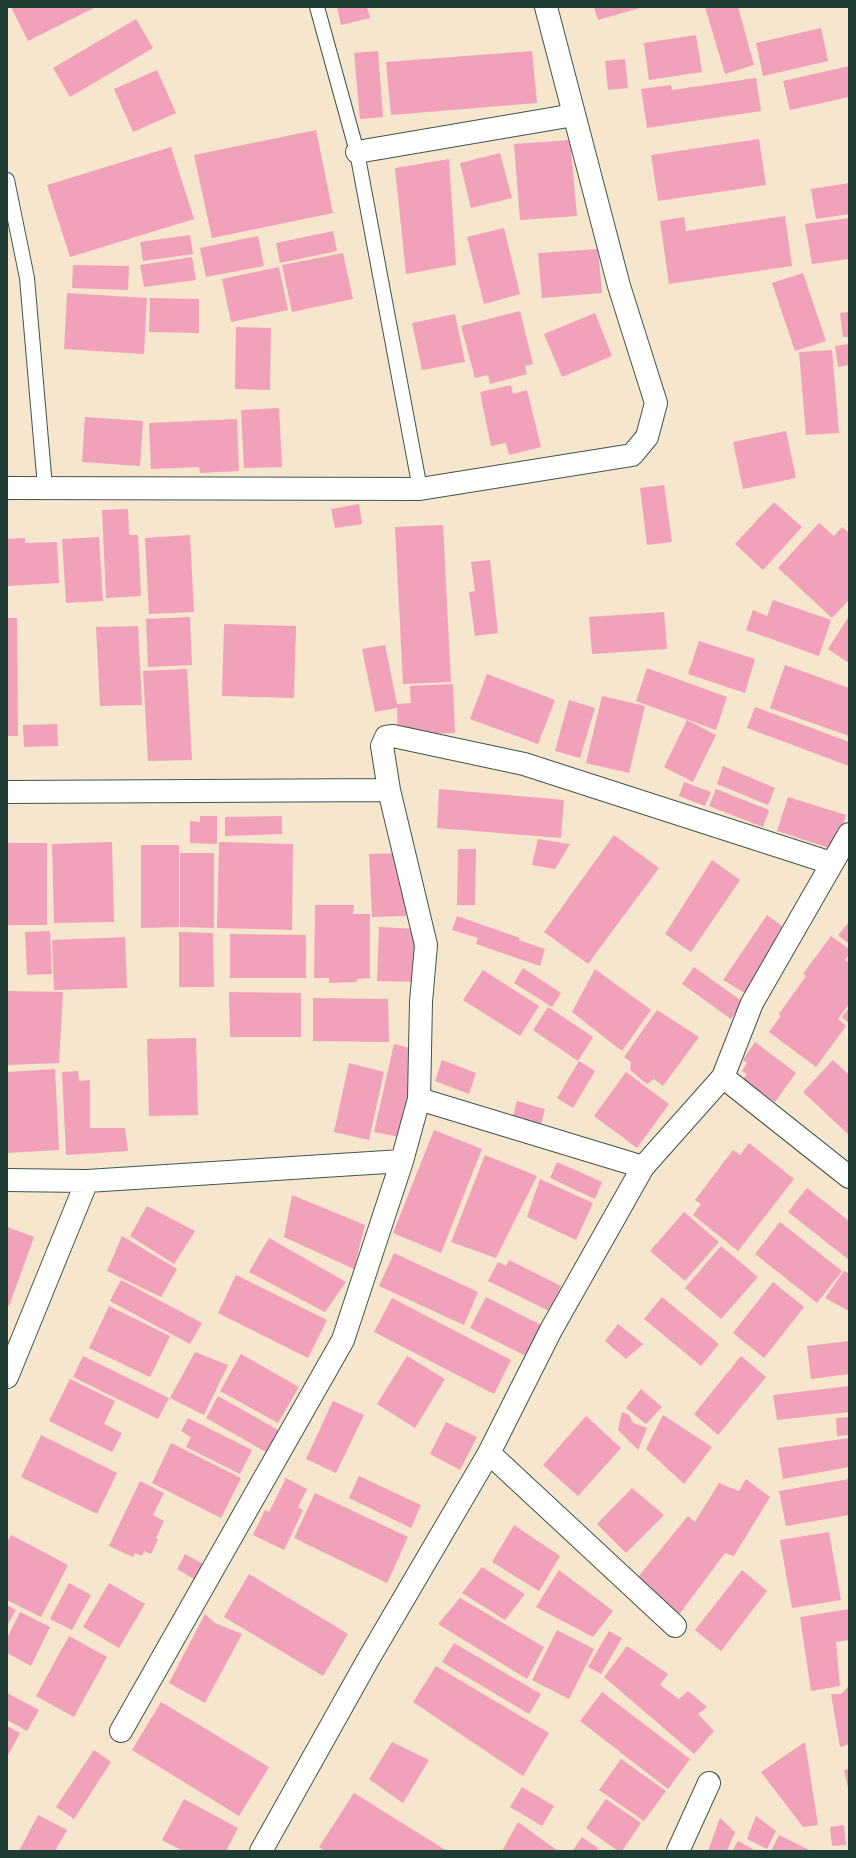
<!DOCTYPE html>
<style>
body{margin:0}
#map{position:relative;width:856px;height:1858px;overflow:hidden;background:#f7e6ce;font-family:Mynerve,sans-serif}
canvas{display:block}
.frame{position:absolute;inset:0;border:8px solid #1f3d34;pointer-events:none}
</style>
<div id="map">
<canvas width="856" height="1858"></canvas>
<div class="frame"></div>
</div>
<script>
const g = document.querySelector('canvas').getContext('2d');
g.lineJoin = 'round';
function fillPath(path, color) {
  g.fillStyle = color;
  g.fill(path, 'evenodd');
}
function stroke(path, color, width, dash) {
  g.strokeStyle = color;
  g.lineWidth = width;
  g.lineCap = dash ? 'butt' : 'round';
  g.setLineDash(dash || []);
  g.stroke(path);
}
const building = new Path2D(`
 M 11,7 L 96,7 L 28,41 Z
 M 337,7 L 367,7 L 370,18 L 341,25 Z
 M 594,7 L 643,7 L 598,20 Z
 M 705,7 L 738,7 L 754,65 L 725,74 Z
 M 136,19 L 153,48 L 70,97 L 53,68 Z
 M 821,28 L 828,61 L 763,76 L 756,43 Z
 M 696,35 L 702,72 L 649,80 L 644,43 Z
 M 378,51 L 383,117 L 360,119 L 354,53 Z
 M 532,51 L 537,103 L 391,115 L 386,62 Z
 M 625,59 L 628,88 L 608,90 L 605,61 Z
 M 849,66 L 849,97 L 790,110 L 783,81 Z
 M 157,70 L 176,113 L 133,132 L 114,89 Z
 M 756,78 L 761,111 L 647,128 L 641,89 L 671,85 L 672,90 Z
 M 316,130 L 333,213 L 212,238 L 194,155 Z
 M 759,139 L 766,185 L 658,201 L 651,155 Z
 M 570,140 L 577,216 L 520,220 L 514,144 Z
 M 171,147 L 194,219 L 70,257 L 47,185 Z
 M 500,153 L 512,198 L 471,208 L 460,163 Z
 M 449,159 L 456,265 L 406,274 L 395,168 Z
 M 849,183 L 849,214 L 816,219 L 811,189 Z
 M 785,216 L 792,266 L 669,284 L 660,221 L 684,217 L 686,231 Z
 M 849,218 L 849,259 L 812,264 L 805,224 Z
 M 504,228 L 520,294 L 484,304 L 467,237 Z
 M 333,231 L 337,251 L 280,263 L 276,243 Z
 M 190,235 L 193,254 L 143,261 L 140,242 Z
 M 258,236 L 264,266 L 206,277 L 200,248 Z
 M 598,249 L 602,293 L 542,298 L 538,253 Z
 M 343,253 L 353,299 L 292,312 L 282,265 Z
 M 192,257 L 196,280 L 144,287 L 140,265 Z
 M 73,265 L 129,266 L 128,290 L 72,288 Z
 M 279,267 L 288,310 L 231,322 L 222,279 Z
 M 803,273 L 826,341 L 795,351 L 772,283 Z
 M 67,293 L 147,298 L 144,354 L 64,349 Z
 M 150,298 L 199,299 L 199,333 L 149,332 Z
 M 520,311 L 533,364 L 525,366 L 527,374 L 490,384 L 488,375 L 475,378 L 461,326 Z
 M 849,312 L 849,337 L 843,337 L 840,313 Z
 M 595,313 L 612,356 L 562,377 L 544,334 Z
 M 455,314 L 465,362 L 422,370 L 412,323 Z
 M 236,327 L 271,328 L 270,390 L 235,389 Z
 M 849,344 L 849,365 L 838,367 L 835,346 Z
 M 832,350 L 839,433 L 806,435 L 799,352 Z
 M 511,385 L 513,394 L 527,390 L 541,447 L 509,455 L 506,443 L 491,446 L 480,392 Z
 M 279,408 L 282,467 L 244,468 L 241,410 Z
 M 85,417 L 143,421 L 140,466 L 82,462 Z
 M 237,419 L 239,471 L 200,473 L 199,467 L 151,469 L 149,423 Z
 M 786,431 L 796,478 L 743,489 L 733,442 Z
 M 664,485 L 672,542 L 647,545 L 640,488 Z
 M 774,502 L 802,527 L 763,570 L 735,544 Z
 M 359,504 L 362,524 L 335,528 L 331,509 Z
 M 128,509 L 129,535 L 138,535 L 141,596 L 106,598 L 102,510 Z
 M 819,523 L 834,536 L 842,527 L 849,533 L 849,600 L 832,618 L 778,568 Z
 M 443,525 L 451,682 L 403,684 L 395,527 Z
 M 190,535 L 194,612 L 149,614 L 145,538 Z
 M 99,537 L 103,601 L 66,603 L 62,539 Z
 M 25,538 L 25,543 L 57,542 L 59,583 L 7,586 L 7,539 Z
 M 490,560 L 498,633 L 475,636 L 469,592 L 475,591 L 471,562 Z
 M 773,600 L 831,620 L 819,656 L 746,630 L 753,610 L 767,616 Z
 M 664,612 L 667,649 L 592,654 L 589,617 Z
 M 849,616 L 849,663 L 828,649 Z
 M 190,617 L 192,665 L 148,667 L 146,619 Z
 M 7,618 L 17,618 L 18,736 L 7,736 Z
 M 224,624 L 296,626 L 294,698 L 222,696 Z
 M 138,626 L 142,705 L 100,706 L 96,627 Z
 M 699,641 L 755,659 L 745,693 L 688,674 Z
 M 385,645 L 397,704 L 411,703 L 410,686 L 453,684 L 455,733 L 398,735 L 397,708 L 375,712 L 362,649 Z
 M 785,665 L 849,688 L 849,736 L 770,708 Z
 M 647,668 L 727,697 L 716,730 L 636,701 Z
 M 187,669 L 192,760 L 148,761 L 143,671 Z
 M 487,674 L 555,700 L 538,744 L 470,719 Z
 M 602,696 L 645,706 L 629,773 L 586,763 Z
 M 569,700 L 595,708 L 580,758 L 555,751 Z
 M 755,707 L 849,742 L 849,766 L 747,728 Z
 M 687,720 L 716,735 L 693,782 L 664,767 Z
 M 57,724 L 58,746 L 24,747 L 23,725 Z
 M 723,766 L 775,788 L 768,805 L 717,784 Z
 M 684,782 L 711,792 L 705,806 L 679,796 Z
 M 439,789 L 564,800 L 561,838 L 437,828 Z
 M 716,789 L 769,810 L 763,827 L 709,806 Z
 M 788,797 L 846,815 L 835,850 L 777,831 Z
 M 200,816 L 217,816 L 217,844 L 190,843 L 190,821 L 200,822 Z
 M 282,816 L 282,834 L 225,836 L 225,817 Z
 M 614,835 L 659,868 L 588,964 L 544,932 Z
 M 538,839 L 570,844 L 555,869 L 532,865 Z
 M 112,842 L 114,922 L 54,923 L 52,844 Z
 M 219,842 L 293,844 L 292,930 L 217,928 Z
 M 7,843 L 47,843 L 47,925 L 7,925 Z
 M 141,845 L 179,845 L 179,927 L 141,928 Z
 M 458,849 L 476,849 L 475,905 L 457,905 Z
 M 180,853 L 214,853 L 214,928 L 180,927 Z
 M 403,853 L 406,916 L 372,917 L 369,854 Z
 M 712,860 L 740,880 L 691,952 L 665,934 Z
 M 315,905 L 354,905 L 353,914 L 370,914 L 370,978 L 357,979 L 357,982 L 329,983 L 329,978 L 314,978 Z
 M 767,915 L 790,932 L 745,993 L 723,980 Z
 M 457,916 L 520,938 L 519,940 L 545,949 L 540,966 L 476,944 L 478,938 L 452,930 Z
 M 849,922 L 849,944 L 838,935 Z
 M 379,927 L 420,929 L 418,982 L 377,981 Z
 M 50,931 L 52,974 L 27,975 L 25,932 Z
 M 179,932 L 213,933 L 214,987 L 179,987 Z
 M 230,934 L 306,935 L 306,978 L 230,978 Z
 M 831,936 L 849,949 L 849,955 L 845,960 L 849,963 L 849,1004 L 838,1019 L 846,1026 L 816,1067 L 769,1032 L 781,1016 L 779,1014 L 806,976 L 803,974 Z
 M 125,937 L 127,988 L 54,990 L 52,940 Z
 M 694,967 L 743,1002 L 731,1019 L 682,984 Z
 M 523,968 L 561,993 L 552,1007 L 514,983 Z
 M 595,969 L 651,1010 L 622,1051 L 572,1012 Z
 M 483,970 L 539,1006 L 520,1036 L 463,1000 Z
 M 7,991 L 63,992 L 59,1063 L 7,1065 Z
 M 229,992 L 301,993 L 301,1037 L 230,1037 Z
 M 313,998 L 388,999 L 389,1042 L 313,1041 Z
 M 548,1007 L 593,1037 L 578,1061 L 533,1030 Z
 M 849,1008 L 849,1023 L 842,1017 Z
 M 657,1010 L 699,1037 L 663,1086 L 654,1079 L 647,1084 L 630,1070 L 631,1062 L 624,1057 Z
 M 196,1038 L 198,1115 L 149,1116 L 147,1039 Z
 M 755,1042 L 796,1073 L 775,1102 L 743,1079 L 747,1074 L 742,1071 L 747,1063 L 743,1060 Z
 M 394,1044 L 417,1050 L 399,1137 L 374,1132 Z
 M 442,1060 L 476,1073 L 469,1094 L 435,1081 Z
 M 833,1060 L 849,1075 L 849,1135 L 803,1092 Z
 M 579,1061 L 595,1071 L 573,1108 L 557,1098 Z
 M 349,1063 L 384,1072 L 369,1140 L 334,1132 Z
 M 55,1069 L 59,1150 L 7,1153 L 7,1072 Z
 M 78,1071 L 79,1081 L 90,1080 L 90,1128 L 125,1128 L 128,1151 L 66,1155 L 62,1072 Z
 M 626,1072 L 669,1104 L 637,1148 L 594,1116 Z
 M 517,1101 L 545,1109 L 540,1128 L 512,1120 Z
 M 434,1130 L 482,1149 L 441,1253 L 393,1233 Z
 M 749,1143 L 794,1179 L 738,1251 L 693,1215 L 701,1204 L 695,1200 L 733,1150 L 740,1155 Z
 M 485,1155 L 537,1176 L 496,1258 L 451,1242 Z
 M 557,1162 L 602,1182 L 595,1199 L 550,1178 Z
 M 540,1179 L 593,1203 L 576,1240 L 527,1217 Z
 M 807,1188 L 849,1221 L 849,1260 L 788,1212 Z
 M 292,1195 L 365,1225 L 354,1269 L 284,1237 Z
 M 147,1206 L 195,1231 L 174,1264 L 130,1236 Z
 M 684,1212 L 719,1242 L 685,1281 L 650,1251 Z
 M 780,1222 L 842,1271 L 817,1303 L 755,1254 Z
 M 7,1227 L 34,1237 L 9,1306 L 7,1305 Z
 M 122,1236 L 177,1269 L 161,1297 L 107,1271 Z
 M 269,1238 L 346,1282 L 325,1312 L 249,1272 Z
 M 721,1246 L 758,1277 L 721,1319 L 685,1288 Z
 M 394,1253 L 478,1292 L 464,1325 L 379,1286 Z
 M 509,1260 L 561,1286 L 549,1311 L 488,1281 L 498,1262 L 506,1266 Z
 M 844,1271 L 849,1273 L 849,1311 L 825,1298 Z
 M 236,1275 L 327,1320 L 308,1358 L 218,1313 Z
 M 121,1280 L 202,1323 L 190,1344 L 110,1301 Z
 M 773,1282 L 804,1307 L 764,1358 L 733,1333 Z
 M 486,1297 L 541,1325 L 526,1356 L 470,1328 Z
 M 662,1297 L 719,1344 L 701,1366 L 644,1319 Z
 M 392,1298 L 511,1360 L 494,1394 L 374,1332 Z
 M 109,1306 L 170,1336 L 150,1377 L 89,1348 Z
 M 618,1324 L 643,1344 L 626,1359 L 605,1341 Z
 M 849,1341 L 849,1374 L 811,1379 L 807,1346 Z
 M 195,1352 L 228,1365 L 204,1415 L 170,1398 Z
 M 241,1354 L 299,1387 L 278,1423 L 220,1391 Z
 M 83,1356 L 169,1398 L 158,1419 L 73,1377 Z
 M 407,1356 L 445,1379 L 415,1428 L 377,1404 Z
 M 741,1356 L 766,1377 L 718,1435 L 694,1414 Z
 M 70,1379 L 115,1401 L 104,1424 L 122,1433 L 112,1452 L 49,1421 Z
 M 849,1386 L 849,1412 L 777,1420 L 773,1395 Z
 M 641,1389 L 662,1407 L 646,1424 L 626,1408 Z
 M 218,1396 L 278,1430 L 266,1452 L 206,1418 Z
 M 333,1401 L 364,1415 L 336,1473 L 306,1459 Z
 M 622,1412 L 629,1415 L 633,1423 L 647,1428 L 638,1450 L 618,1430 Z
 M 663,1415 L 712,1447 L 684,1484 L 646,1449 Z
 M 586,1416 L 621,1448 L 578,1496 L 543,1465 Z
 M 849,1417 L 849,1435 L 837,1436 L 836,1418 Z
 M 188,1418 L 252,1450 L 240,1474 L 186,1447 L 191,1437 L 181,1431 Z
 M 446,1422 L 477,1437 L 460,1470 L 430,1454 Z
 M 41,1435 L 117,1473 L 97,1514 L 21,1477 Z
 M 849,1438 L 849,1467 L 783,1479 L 778,1448 Z
 M 171,1443 L 241,1478 L 221,1518 L 152,1483 Z
 M 359,1476 L 421,1505 L 411,1528 L 349,1498 Z
 M 286,1478 L 307,1489 L 298,1507 L 303,1510 L 284,1550 L 253,1535 L 265,1510 L 269,1512 Z
 M 746,1479 L 770,1497 L 734,1556 L 725,1553 L 678,1616 L 634,1582 L 688,1516 L 695,1522 L 719,1483 L 739,1491 Z
 M 849,1479 L 849,1515 L 786,1526 L 779,1491 Z
 M 140,1481 L 164,1493 L 153,1515 L 164,1521 L 156,1538 L 158,1539 L 151,1554 L 144,1551 L 142,1556 L 135,1553 L 133,1557 L 109,1546 Z
 M 632,1488 L 664,1515 L 626,1553 L 597,1524 Z
 M 315,1493 L 408,1537 L 387,1583 L 294,1538 Z
 M 514,1525 L 560,1556 L 539,1591 L 492,1562 Z
 M 829,1532 L 841,1600 L 792,1608 L 780,1540 Z
 M 11,1535 L 68,1565 L 41,1617 L 7,1600 L 7,1543 Z
 M 185,1554 L 207,1566 L 199,1582 L 177,1569 Z
 M 482,1567 L 525,1594 L 505,1620 L 462,1593 Z
 M 559,1570 L 613,1611 L 593,1637 L 536,1607 Z
 M 742,1570 L 767,1591 L 721,1651 L 695,1630 Z
 M 249,1574 L 348,1634 L 323,1676 L 224,1617 Z
 M 69,1583 L 91,1595 L 72,1630 L 50,1619 Z
 M 109,1583 L 145,1604 L 119,1648 L 83,1627 Z
 M 460,1598 L 544,1647 L 527,1679 L 438,1624 Z
 M 7,1605 L 16,1610 L 7,1626 Z
 M 849,1609 L 849,1640 L 836,1642 L 840,1686 L 811,1691 L 800,1617 Z
 M 20,1612 L 50,1627 L 31,1666 L 7,1653 L 7,1638 Z
 M 205,1614 L 215,1623 L 242,1634 L 205,1703 L 169,1683 Z
 M 557,1630 L 594,1649 L 569,1699 L 532,1680 Z
 M 609,1631 L 622,1638 L 601,1674 L 588,1667 Z
 M 69,1636 L 107,1657 L 74,1717 L 36,1696 Z
 M 454,1643 L 541,1694 L 529,1714 L 442,1662 Z
 M 627,1646 L 668,1674 L 660,1685 L 679,1699 L 688,1691 L 707,1707 L 698,1714 L 714,1731 L 694,1754 L 604,1677 Z
 M 436,1666 L 549,1733 L 523,1776 L 413,1702 Z
 M 849,1686 L 849,1744 L 840,1747 L 831,1694 L 841,1694 Z
 M 602,1692 L 690,1759 L 668,1789 L 580,1721 Z
 M 7,1693 L 39,1710 L 27,1731 L 7,1720 Z
 M 161,1702 L 269,1767 L 239,1816 L 132,1750 Z
 M 7,1726 L 20,1733 L 7,1757 Z
 M 392,1742 L 429,1760 L 403,1803 L 369,1779 Z
 M 805,1742 L 818,1825 L 803,1827 L 761,1772 Z
 M 94,1750 L 111,1762 L 74,1819 L 56,1807 Z
 M 621,1759 L 666,1791 L 644,1821 L 599,1790 Z
 M 849,1769 L 849,1788 L 848,1788 L 844,1770 Z
 M 522,1787 L 554,1806 L 542,1826 L 510,1807 Z
 M 354,1793 L 447,1851 L 325,1851 L 319,1847 Z
 M 184,1799 L 238,1828 L 226,1851 L 183,1851 L 162,1840 Z
 M 606,1799 L 641,1823 L 622,1851 L 618,1851 L 586,1828 Z
 M 38,1815 L 67,1830 L 55,1851 L 19,1851 Z
 M 756,1816 L 776,1831 L 767,1849 L 747,1839 Z
 M 720,1818 L 735,1832 L 727,1851 L 708,1851 Z
 M 518,1822 L 558,1851 L 502,1851 Z
 M 844,1825 L 846,1845 L 832,1846 L 830,1827 Z
 M 779,1835 L 811,1851 L 771,1851 Z
 M 582,1837 L 598,1848 L 596,1851 L 573,1850 Z
 M 738,1841 L 756,1851 L 732,1851 Z`);
const service = new Path2D(`
 M 317,7 L 357,152 L 420,489
 M 7,180 L 27,278 L 45,487`);
const minor = new Path2D(`
 M 357,152 L 574,115
 M 7,488 L 420,489 L 632,455 L 647,437 L 656,403 L 619,286 L 546,7
 M 7,792 L 389,790
 M 723,1077 L 849,1177
 M 419,1099 L 643,1167
 M 7,1180 L 87,1181 L 402,1161
 M 7,1377 L 87,1181
 M 489,1453 L 675,1626
 M 121,1731 L 343,1340 L 402,1161 L 419,1099 L 421,1002 L 426,945 L 389,790 L 382,746 L 386,737 L 393,736 L 524,764 L 831,863
 M 261,1851 L 369,1658 L 489,1453 L 551,1330 L 643,1167 L 723,1077 L 752,1003 L 849,834
 M 678,1851 L 709,1783`);
fillPath(building, '#f2a1ba');
stroke(service, '#3f564b', 16);
stroke(minor, '#3f564b', 24);
stroke(service, '#fff', 14);
stroke(minor, '#fff', 22);
</script>
